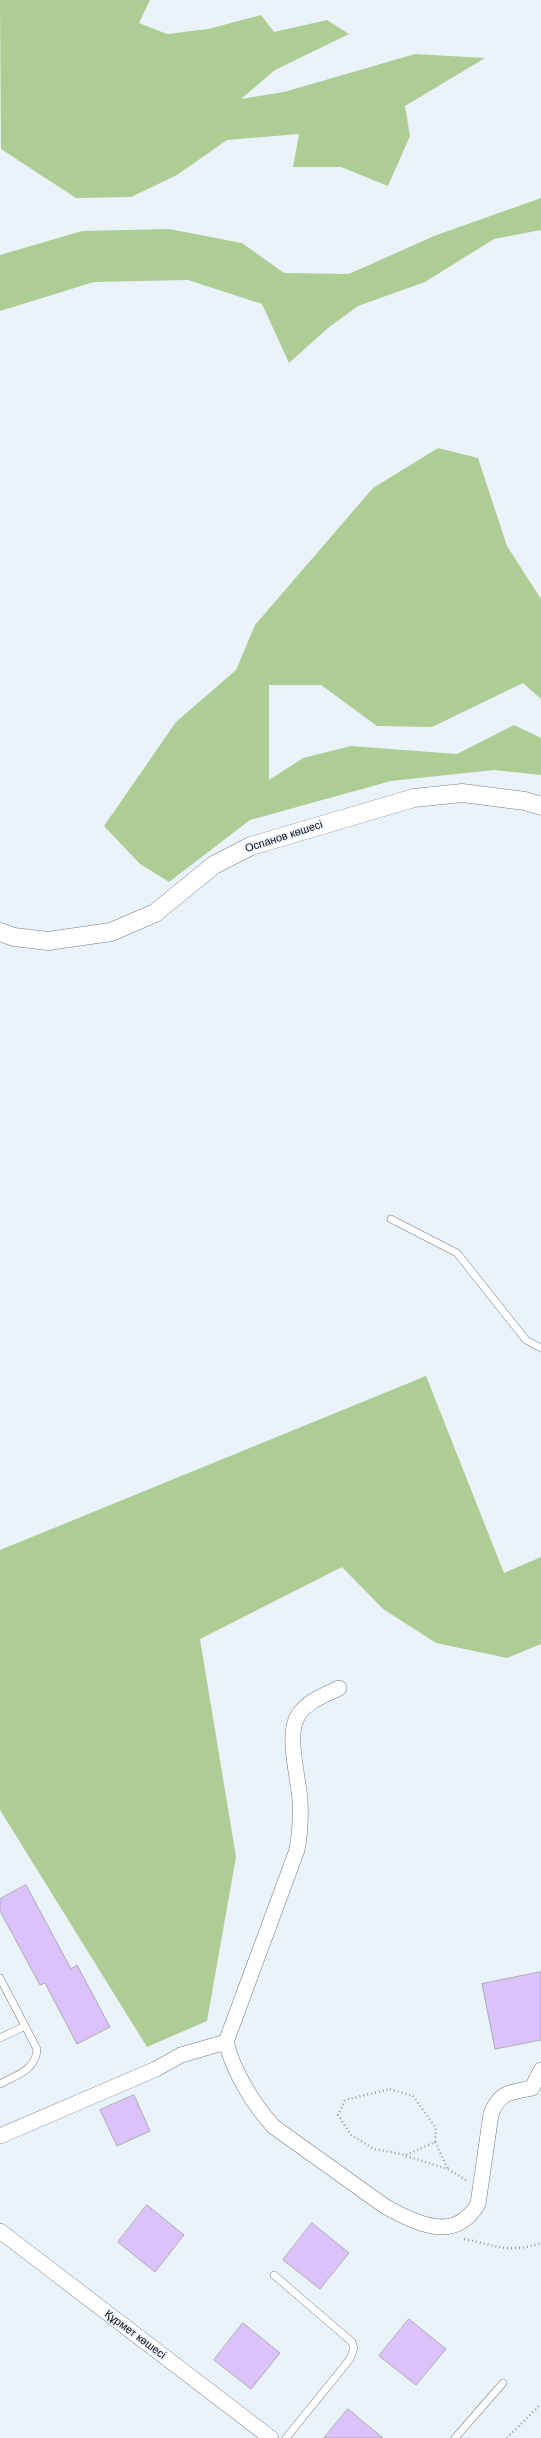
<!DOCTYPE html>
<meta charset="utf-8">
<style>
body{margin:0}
canvas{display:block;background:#ebf3fa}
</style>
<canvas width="541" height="2438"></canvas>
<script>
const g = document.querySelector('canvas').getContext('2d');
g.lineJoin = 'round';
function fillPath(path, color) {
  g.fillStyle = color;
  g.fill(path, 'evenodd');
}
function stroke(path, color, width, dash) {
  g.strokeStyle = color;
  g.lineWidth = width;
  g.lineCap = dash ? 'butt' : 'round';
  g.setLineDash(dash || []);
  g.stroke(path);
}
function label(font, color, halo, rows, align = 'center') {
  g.font = font + ' "DM Sans",sans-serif';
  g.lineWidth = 3;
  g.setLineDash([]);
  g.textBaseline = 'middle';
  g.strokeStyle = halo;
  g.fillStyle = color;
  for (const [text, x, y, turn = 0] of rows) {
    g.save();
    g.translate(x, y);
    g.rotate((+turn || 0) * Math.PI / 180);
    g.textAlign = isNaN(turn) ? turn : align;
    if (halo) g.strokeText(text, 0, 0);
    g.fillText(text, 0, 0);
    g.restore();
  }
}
const forest = new Path2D(`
 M 0,0 L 150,0 L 139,23 L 167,34 L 208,29 L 261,15 L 274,32 L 327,20 L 349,34 L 275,70 L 241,99 L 284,92 L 415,54 L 485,58 L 405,106 L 410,136 L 388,186 L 341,167 L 293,167 L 299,134 L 227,140 L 177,175 L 131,197 L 76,198 L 1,149 Z
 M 541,198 L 541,230 L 494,239 L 425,282 L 358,306 L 328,328 L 289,363 L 262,304 L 188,280 L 94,282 L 0,311 L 0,255 L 82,231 L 169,229 L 242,243 L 284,273 L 349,274 L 434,236 Z
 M 438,448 L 478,458 L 507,546 L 541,599 L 541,699 L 523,683 L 432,727 L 377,726 L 321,685 L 269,685 L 269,780 L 303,758 L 351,746 L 457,754 L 514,725 L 541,738 L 541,775 L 494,770 L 391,781 L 250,820 L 169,882 L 140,864 L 104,826 L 176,722 L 236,670 L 255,625 L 373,488 Z
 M 426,1376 L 504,1573 L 541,1557 L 541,1644 L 507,1658 L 436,1643 L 383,1609 L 342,1567 L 200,1639 L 236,1857 L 207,2021 L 147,2047 L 0,1810 L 0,1550 Z`);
const building = new Path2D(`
 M 26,1885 L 71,1969 L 77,1965 L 110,2027 L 77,2044 L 45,1983 L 40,1985 L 0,1911 L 0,1899 Z
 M 541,1972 L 541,2040 L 495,2049 L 482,1984 Z
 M 134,2095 L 150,2131 L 117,2146 L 100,2110 Z
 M 147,2205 L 184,2235 L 155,2272 L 118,2242 Z
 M 312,2223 L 349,2253 L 320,2289 L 283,2260 Z
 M 409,2319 L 446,2349 L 416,2385 L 379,2356 Z
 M 243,2323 L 280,2353 L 251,2389 L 214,2360 Z
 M 348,2409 L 383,2438 L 324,2438 Z`);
const path = new Path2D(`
 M 390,2089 L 413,2096 L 436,2128 L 435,2142 L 406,2155 L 374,2149 L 351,2135 L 338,2115 L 345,2100 Z
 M 435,2142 L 448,2169
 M 406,2156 L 448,2169 L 466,2180
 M 464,2239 C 496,2245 507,2254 541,2243
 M 507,2438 L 541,2404`);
const service = new Path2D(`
 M 391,1219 L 457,1253 L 526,1340 L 541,1348
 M 0,1978 L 37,2049 C 36,2070 17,2075 0,2084
 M 0,2038 L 25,2026
 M 274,2275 L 352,2342 L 354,2348 L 350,2359 L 286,2438
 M 455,2438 L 503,2383`);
const minor = new Path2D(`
 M 339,1688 C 325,1695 308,1701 299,1714 C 285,1733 299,1778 300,1801 C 301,1818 300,1834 297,1850 L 226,2042 C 234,2073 253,2104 274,2127 L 386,2207 C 418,2224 455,2243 478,2204 L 491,2114 C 500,2091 510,2093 532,2088
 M 532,2088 L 541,2070
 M 0,2136 L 156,2069 L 181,2055 L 226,2042
 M 0,2231 L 271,2438`);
const tertiary = new Path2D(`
 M 0,932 L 14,937 L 48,941 L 111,932 L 155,913 L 214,865 L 251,846 L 414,798 L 462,793 L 525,801 L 541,806`);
const streetNames = [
 ["Оспанов көшесі",284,837,-18],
 ["Құрмет көшесі",135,2335,37]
];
fillPath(forest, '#adcd95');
fillPath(building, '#dbc2fb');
stroke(building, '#afabb4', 1);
stroke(service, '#757c82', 8);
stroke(minor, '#757c82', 16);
stroke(tertiary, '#757c82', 19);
stroke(path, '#989ea3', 2.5, [1, 3]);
stroke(service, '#fff', 7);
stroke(minor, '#fff', 15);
stroke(tertiary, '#fff', 18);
label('11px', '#0e1012', '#ebf3fa', streetNames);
</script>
